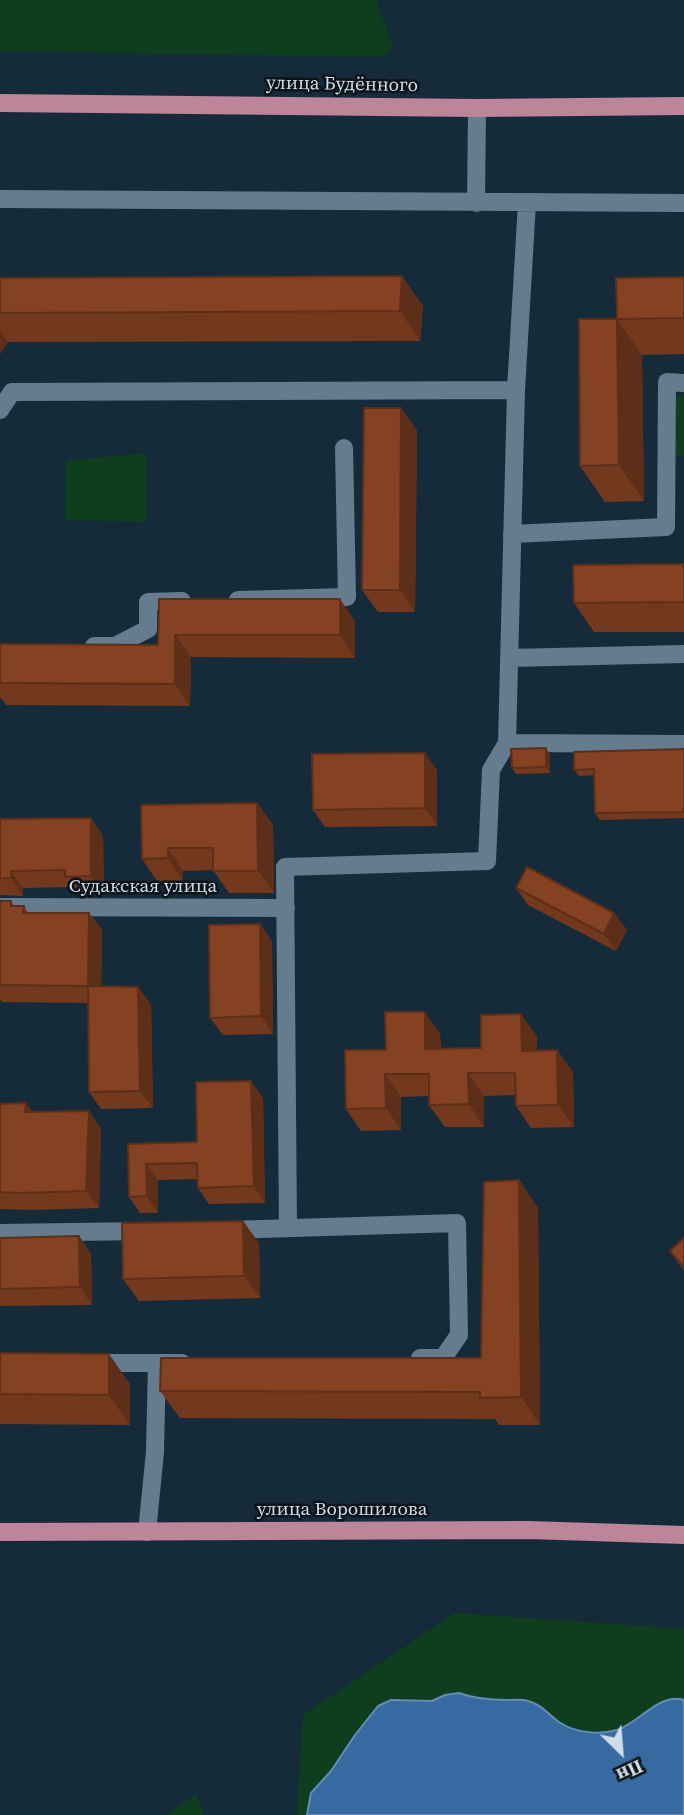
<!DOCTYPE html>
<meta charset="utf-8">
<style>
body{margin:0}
#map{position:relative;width:684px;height:1815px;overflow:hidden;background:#162b3a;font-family:"Source Serif 4",serif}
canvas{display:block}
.north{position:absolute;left:586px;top:1717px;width:70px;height:70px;-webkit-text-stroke:5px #091319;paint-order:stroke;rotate:155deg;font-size:19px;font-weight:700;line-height:28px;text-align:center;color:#cfdce6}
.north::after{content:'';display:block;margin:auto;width:24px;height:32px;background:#cfdce6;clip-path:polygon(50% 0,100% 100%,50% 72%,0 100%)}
</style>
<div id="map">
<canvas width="684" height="1815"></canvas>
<div class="north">Пн</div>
</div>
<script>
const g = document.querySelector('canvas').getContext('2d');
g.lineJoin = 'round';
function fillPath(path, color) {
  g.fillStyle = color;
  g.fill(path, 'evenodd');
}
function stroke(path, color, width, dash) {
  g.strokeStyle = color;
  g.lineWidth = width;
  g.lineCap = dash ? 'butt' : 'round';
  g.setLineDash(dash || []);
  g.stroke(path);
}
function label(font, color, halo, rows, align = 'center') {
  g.font = font + ' "Source Serif 4",serif';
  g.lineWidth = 5;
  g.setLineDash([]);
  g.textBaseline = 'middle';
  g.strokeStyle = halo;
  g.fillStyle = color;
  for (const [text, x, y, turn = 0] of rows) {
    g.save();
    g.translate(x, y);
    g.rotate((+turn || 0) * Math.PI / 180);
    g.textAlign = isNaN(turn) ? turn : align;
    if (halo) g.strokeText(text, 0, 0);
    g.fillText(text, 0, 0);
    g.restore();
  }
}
const green = new Path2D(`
 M 0,0 L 376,0 L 393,47 L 386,54 L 375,57 L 0,51 Z
 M 674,397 L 684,397 L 684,456 L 674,456 Z
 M 146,453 L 146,522 L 65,520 L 66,461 Z
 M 455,1613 L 684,1629 L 684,1700 L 677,1698 L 664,1701 L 641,1718 L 616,1730 L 588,1732 L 561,1724 L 540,1706 L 527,1700 L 486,1700 L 472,1698 L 459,1693 L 445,1695 L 432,1701 L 391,1700 L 378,1706 L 355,1735 L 331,1771 L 311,1793 L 307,1815 L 297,1815 L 303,1715 Z
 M 196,1794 L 204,1815 L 166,1815 Z`);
const water = new Path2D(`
 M 459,1693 C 475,1699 490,1700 507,1700 C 513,1700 522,1699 528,1701 C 541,1704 549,1715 559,1722 C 575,1733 599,1735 617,1730 C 639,1723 660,1692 684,1700 L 684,1815 L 307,1815 L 311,1793 L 331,1771 L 355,1735 L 378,1706 L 391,1700 L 432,1701 L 445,1695 Z`);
const minor = new Path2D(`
 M 0,199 L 684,203
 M 476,203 L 477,108
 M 0,410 L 12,392 L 516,390
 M 512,534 L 666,527 L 667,382 L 684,383
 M 238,600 L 347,597 L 344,448
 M 94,646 L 115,646 L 148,629 L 148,602 L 182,601
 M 509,658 L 684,654
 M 507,743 L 684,744
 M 0,907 L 286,908
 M 288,1228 L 285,867 L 487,861 L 491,770 L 507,743 L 516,390 L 527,203
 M 228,1230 L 457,1223 L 459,1335 L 443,1358 L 420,1358
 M 0,1233 L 144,1231
 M 94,1363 L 182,1363
 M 147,1532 L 155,1452 L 157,1363`);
const major = new Path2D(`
 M 0,103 L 477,108 L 684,106
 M 0,1532 L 529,1530 L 684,1535`);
const wall = new Path2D(`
 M 402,276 L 423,306 L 420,341 L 8,342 L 0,354 L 0,278 Z
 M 684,277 L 684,354 L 642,355 L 644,501 L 605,502 L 580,466 L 617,319 Z
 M 417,430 L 415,612 L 378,612 L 362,590 Z
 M 684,564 L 684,632 L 594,632 L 574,603 Z
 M 159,599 L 355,621 L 355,658 L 191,657 L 190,706 L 6,705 L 0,697 L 0,644 L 158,645 Z
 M 684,749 L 684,818 L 600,820 L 595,813 L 594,775 L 579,776 L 574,770 Z
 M 550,755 L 550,773 L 516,774 L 512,768 Z
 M 437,770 L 437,826 L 325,827 L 313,810 Z
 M 257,803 L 273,825 L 274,893 L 229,893 L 213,870 L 183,871 L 183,881 L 157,881 L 142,859 Z
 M 91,818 L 103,836 L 104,894 L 77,894 L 72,887 L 23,888 L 23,896 L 0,895 L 0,819 Z
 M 516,888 L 614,913 L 627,930 L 616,951 L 528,905 Z
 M 0,901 L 11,901 L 14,906 L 24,906 L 28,913 L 89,913 L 102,930 L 101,986 L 138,987 L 151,1005 L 153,1108 L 101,1109 L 89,1092 L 89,1003 L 2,1002 L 0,999 Z
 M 260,924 L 272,941 L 273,1034 L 223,1035 L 210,1018 Z
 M 440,1034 L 441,1048 L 481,1048 L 537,1036 L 537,1050 L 557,1050 L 573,1072 L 574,1127 L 531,1128 L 516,1106 L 515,1095 L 484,1096 L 484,1127 L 445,1127 L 429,1105 L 429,1096 L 401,1097 L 401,1130 L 361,1131 L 346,1109 L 386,1050 Z
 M 263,1098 L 265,1203 L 209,1204 L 198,1188 L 197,1179 L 158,1180 L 158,1213 L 140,1213 L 129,1197 L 128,1144 L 197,1142 Z
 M 26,1103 L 32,1112 L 89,1111 L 101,1129 L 99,1208 L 31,1210 L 0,1209 L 0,1104 Z
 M 519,1180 L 538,1208 L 540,1425 L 499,1425 L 495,1419 L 180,1418 L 160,1391 L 481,1358 Z
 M 79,1236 L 91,1254 L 92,1305 L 0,1306 L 0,1238 Z
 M 684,1238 L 684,1271 L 670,1251 Z
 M 259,1243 L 260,1298 L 139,1301 L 123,1279 Z
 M 0,1353 L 130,1384 L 130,1425 L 0,1424 Z`);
const shadedWall = new Path2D(`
 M 402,276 L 423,306 L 420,341 L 400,311 Z
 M 617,319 L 642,355 L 644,501 L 619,465 Z
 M 0,331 L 8,342 L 0,354 Z
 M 401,408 L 417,430 L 415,612 L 400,590 Z
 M 340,599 L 355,621 L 355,658 L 340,635 Z
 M 175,635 L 191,657 L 190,706 L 175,684 Z
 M 546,748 L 550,755 L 550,773 L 546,767 Z
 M 425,753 L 437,770 L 437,826 L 425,808 Z
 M 257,803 L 273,825 L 274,893 L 258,871 Z
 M 91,818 L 103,836 L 104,894 L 91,876 Z
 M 168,848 L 183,871 L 183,881 L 168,858 Z
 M 11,871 L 23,888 L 23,896 L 11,878 Z
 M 89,913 L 102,930 L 101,1003 L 88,986 Z
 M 614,913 L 627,930 L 616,951 L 604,934 Z
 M 260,924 L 272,941 L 273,1034 L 261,1016 Z
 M 138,987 L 151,1005 L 153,1108 L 140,1091 Z
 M 425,1012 L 440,1034 L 441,1071 L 425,1049 Z
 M 521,1014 L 537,1036 L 537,1073 L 522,1051 Z
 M 557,1050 L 573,1072 L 574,1127 L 558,1105 Z
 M 468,1073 L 484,1096 L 484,1127 L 469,1104 Z
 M 385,1074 L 401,1097 L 401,1130 L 386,1108 Z
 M 251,1081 L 263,1098 L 265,1203 L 254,1186 Z
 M 26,1103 L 38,1120 L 25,1112 Z
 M 89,1111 L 101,1129 L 99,1208 L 86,1191 Z
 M 146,1164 L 158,1180 L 158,1213 L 147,1196 Z
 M 519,1180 L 538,1208 L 540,1425 L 521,1397 Z
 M 243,1221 L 259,1243 L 260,1298 L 244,1276 Z
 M 79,1236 L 91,1254 L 92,1305 L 80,1287 Z
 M 109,1354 L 130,1384 L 130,1425 L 109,1395 Z`);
const building = new Path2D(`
 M 402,276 L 400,311 L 0,313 L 0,278 Z
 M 684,277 L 684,318 L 617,319 L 616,278 Z
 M 579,319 L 617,319 L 619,465 L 580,466 Z
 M 364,408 L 401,408 L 400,590 L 362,590 Z
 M 684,564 L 684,602 L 574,603 L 573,565 Z
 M 159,599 L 340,599 L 340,635 L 175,635 L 175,684 L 0,683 L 0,644 L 158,645 Z
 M 546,748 L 546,767 L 512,768 L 511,749 Z
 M 684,749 L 684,812 L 595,813 L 594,769 L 574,770 L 574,752 Z
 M 425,753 L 425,808 L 313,810 L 312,754 Z
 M 257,803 L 258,871 L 213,871 L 213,848 L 168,848 L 168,858 L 142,859 L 141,805 Z
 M 91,818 L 91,876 L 65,877 L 65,870 L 11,871 L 11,878 L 0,878 L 0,819 Z
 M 527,867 L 614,913 L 604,934 L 516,888 Z
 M 0,901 L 11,901 L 11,906 L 24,906 L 23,913 L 89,913 L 88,986 L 0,985 Z
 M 260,924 L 261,1016 L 210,1018 L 209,925 Z
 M 88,986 L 138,987 L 140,1091 L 89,1092 Z
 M 385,1012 L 425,1012 L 425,1049 L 481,1048 L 481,1015 L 521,1014 L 522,1051 L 557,1050 L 558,1105 L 516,1106 L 515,1073 L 468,1073 L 469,1104 L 429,1105 L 429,1074 L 385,1074 L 386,1108 L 346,1109 L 345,1050 L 386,1050 Z
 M 251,1081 L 254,1186 L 198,1188 L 197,1163 L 146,1164 L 147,1196 L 129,1197 L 128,1144 L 197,1142 L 196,1082 Z
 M 26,1103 L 25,1112 L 89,1111 L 86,1191 L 19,1193 L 0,1192 L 0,1104 Z
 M 519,1180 L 521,1397 L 480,1398 L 480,1392 L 160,1391 L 161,1358 L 481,1358 L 484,1182 Z
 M 243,1221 L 244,1276 L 123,1279 L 122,1223 Z
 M 79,1236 L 80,1287 L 0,1289 L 0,1238 Z
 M 684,1238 L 684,1267 L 670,1251 Z
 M 0,1353 L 109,1354 L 109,1395 L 0,1394 Z`);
const streetNames = [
 ["улица Будённого",342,85,1],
 ["Судакская улица",143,887],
 ["улица Ворошилова",342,1510]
];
fillPath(green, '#0f3e1f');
fillPath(water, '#376aa0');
stroke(water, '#658cb5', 2);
stroke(minor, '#647c8d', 18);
stroke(major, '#bd849a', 18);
fillPath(wall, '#72391e');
fillPath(shadedWall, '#5d2e18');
fillPath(building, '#854223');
stroke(building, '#5d2e18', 2);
label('19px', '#cfdce6', '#091319', streetNames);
</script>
